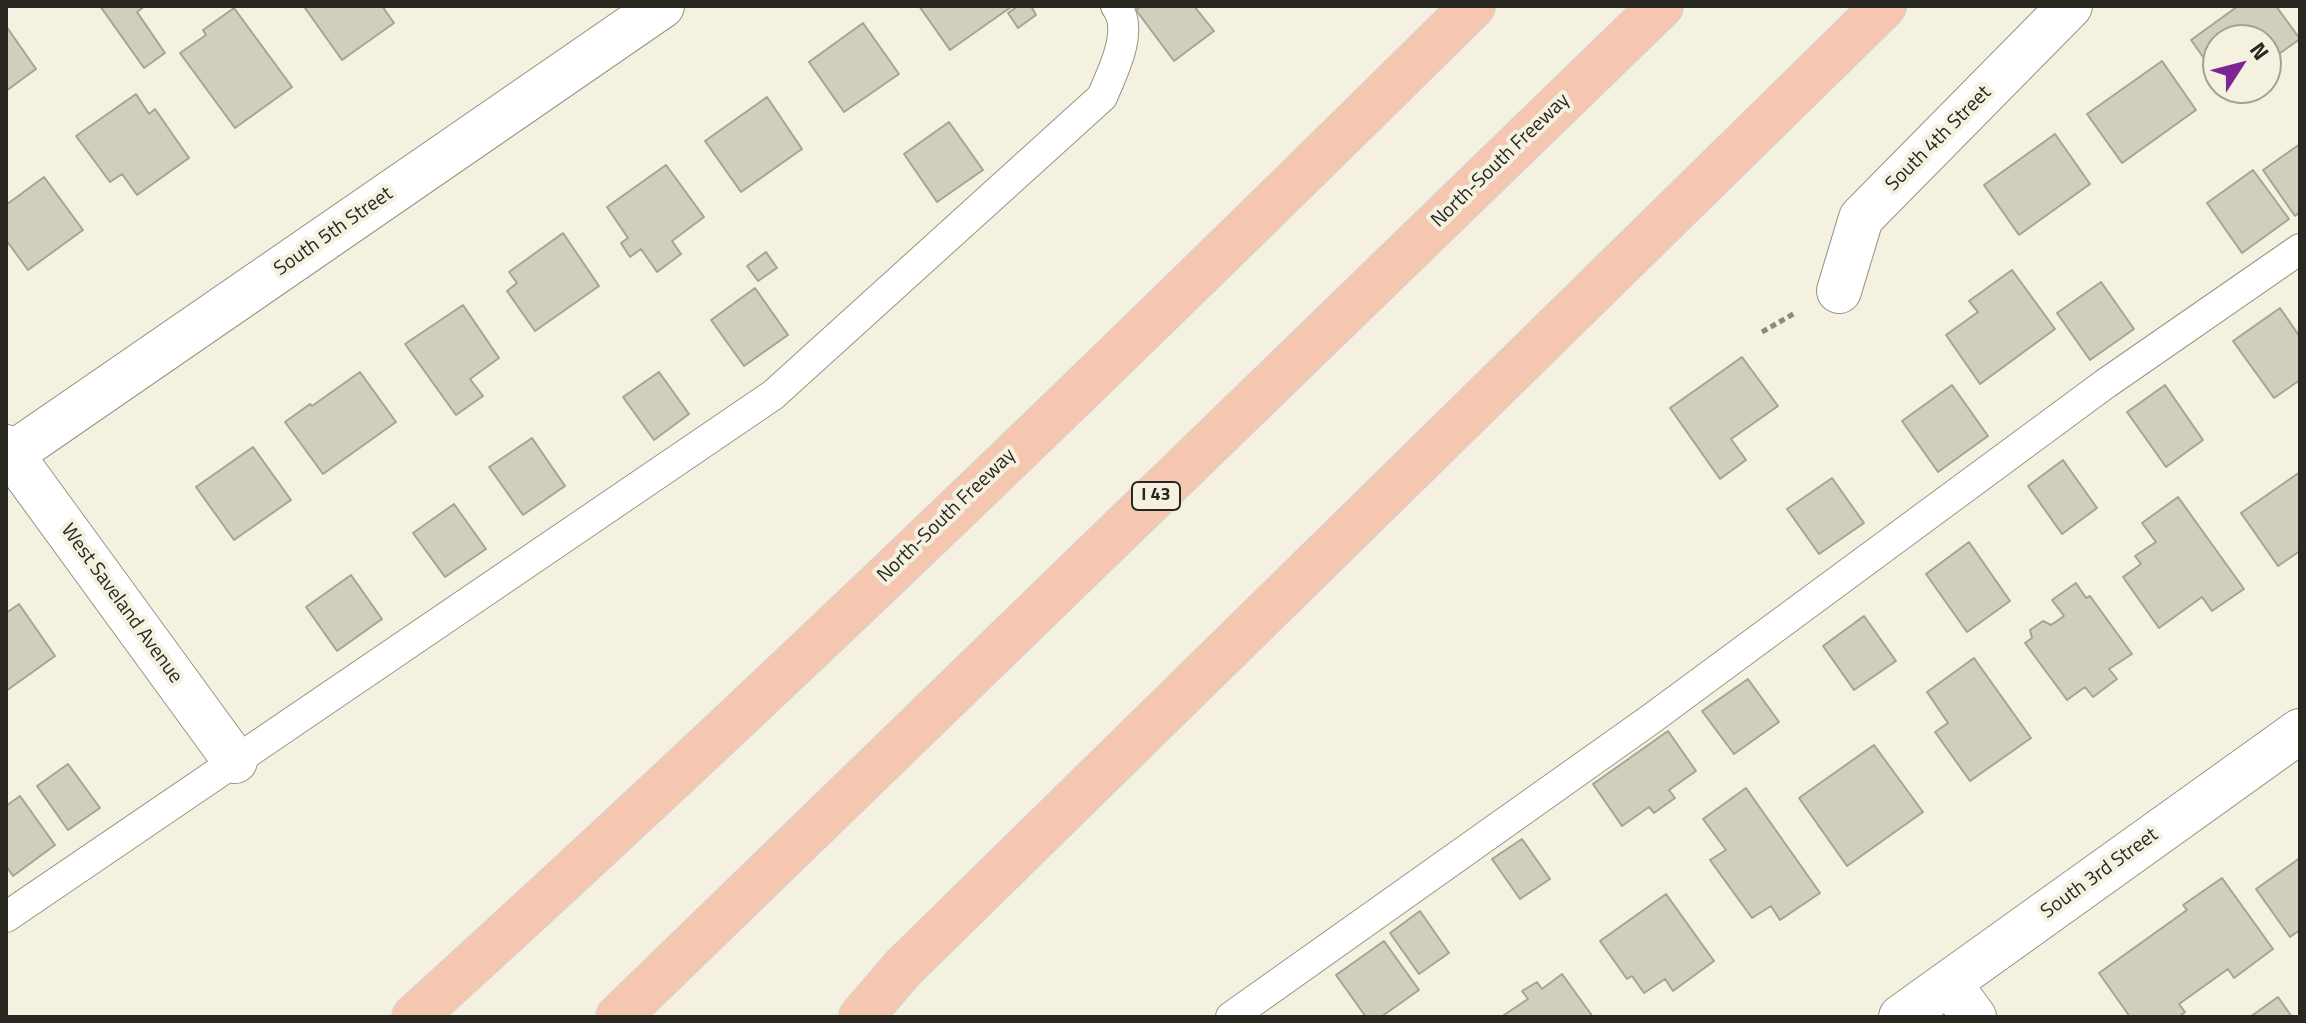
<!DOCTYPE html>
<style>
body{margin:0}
#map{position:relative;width:2306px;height:1023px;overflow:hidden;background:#f5f1e1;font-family:"Titillium Web",sans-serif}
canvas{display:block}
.frame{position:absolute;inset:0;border:8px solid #282720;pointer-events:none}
.north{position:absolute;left:2202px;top:24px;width:80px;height:80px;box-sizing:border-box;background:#f5f1e1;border:2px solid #a3a094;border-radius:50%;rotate:54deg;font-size:22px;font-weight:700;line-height:32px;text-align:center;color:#282720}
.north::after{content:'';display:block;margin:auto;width:28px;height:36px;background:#7f2593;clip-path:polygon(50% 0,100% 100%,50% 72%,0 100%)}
</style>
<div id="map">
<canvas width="2306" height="1023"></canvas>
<div class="frame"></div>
<div class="north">N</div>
</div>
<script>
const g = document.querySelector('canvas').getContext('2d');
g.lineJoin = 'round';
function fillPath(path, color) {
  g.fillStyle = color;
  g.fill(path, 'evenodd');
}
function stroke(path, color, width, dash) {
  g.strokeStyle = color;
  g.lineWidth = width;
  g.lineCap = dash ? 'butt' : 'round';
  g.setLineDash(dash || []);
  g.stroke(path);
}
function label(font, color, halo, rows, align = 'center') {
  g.font = font + ' "Titillium Web",sans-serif';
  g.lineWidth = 8;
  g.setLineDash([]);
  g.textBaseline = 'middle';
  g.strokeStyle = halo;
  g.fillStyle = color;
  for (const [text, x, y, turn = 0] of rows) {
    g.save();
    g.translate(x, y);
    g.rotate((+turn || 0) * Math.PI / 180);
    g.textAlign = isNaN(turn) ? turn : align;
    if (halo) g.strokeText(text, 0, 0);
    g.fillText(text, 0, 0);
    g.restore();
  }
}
const building = new Path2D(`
 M 100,6 L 145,6 L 137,12 L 165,53 L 144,68 Z
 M 308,6 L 382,6 L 394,23 L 342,60 L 305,8 Z
 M 919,6 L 1010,6 L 1011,7 L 950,50 Z
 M 1018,6 L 1031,6 L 1036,15 L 1018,28 L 1008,13 Z
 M 1141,6 L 1194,6 L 1214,31 L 1174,61 L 1136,10 Z
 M 2238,6 L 2276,6 L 2300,39 L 2266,63 L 2266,40 L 2218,40 L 2218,78 L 2191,40 Z
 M 234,8 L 292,87 L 235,128 L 180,53 L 206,35 L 203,30 Z
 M 863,23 L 899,74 L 844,112 L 809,62 Z
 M 6,26 L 36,69 L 6,91 Z
 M 2162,61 L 2196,110 L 2122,163 L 2087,114 Z
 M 136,94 L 149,114 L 155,109 L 189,158 L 137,195 L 122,174 L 110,182 L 76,136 Z
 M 767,97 L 802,149 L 741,192 L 705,141 Z
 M 949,122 L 983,170 L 937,202 L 904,154 Z
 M 2055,134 L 2090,184 L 2019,235 L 1984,185 Z
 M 2300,144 L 2300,212 L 2295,216 L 2263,170 Z
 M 666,165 L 704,217 L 672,241 L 681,254 L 657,272 L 641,249 L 630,257 L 621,243 L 628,238 L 607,207 Z
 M 2253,170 L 2289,219 L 2242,253 L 2207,203 Z
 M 44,177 L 83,230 L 28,270 L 6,240 L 6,205 Z
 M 563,233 L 599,286 L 535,331 L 507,291 L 517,283 L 509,272 Z
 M 766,252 L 777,268 L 758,281 L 747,266 Z
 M 2012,270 L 2055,329 L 1980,384 L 1946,335 L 1978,312 L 1969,301 Z
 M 2101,282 L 2134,329 L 2090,360 L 2057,313 Z
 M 755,288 L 788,335 L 744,366 L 711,320 Z
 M 463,305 L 499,358 L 470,379 L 483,396 L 456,415 L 405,344 Z
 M 2280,308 L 2300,337 L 2300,380 L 2274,398 L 2233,341 Z
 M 1742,357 L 1778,406 L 1731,439 L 1746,460 L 1720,479 L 1670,408 Z
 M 360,372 L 396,422 L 323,474 L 285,422 L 310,404 L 312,406 Z
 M 659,372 L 689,414 L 654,440 L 623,397 Z
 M 1952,385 L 1988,436 L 1938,472 L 1902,421 Z
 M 2165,385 L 2203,440 L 2166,467 L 2127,412 Z
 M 532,438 L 565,486 L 523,515 L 489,467 Z
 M 253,447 L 291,500 L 234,540 L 196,487 Z
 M 2063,460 L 2097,508 L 2062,534 L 2028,486 Z
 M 2300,472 L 2300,551 L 2278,566 L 2241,513 Z
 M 1832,478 L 1864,523 L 1819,554 L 1787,509 Z
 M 2178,497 L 2244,589 L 2212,611 L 2202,597 L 2159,628 L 2123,577 L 2141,564 L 2135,556 L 2156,542 L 2142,523 Z
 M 454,504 L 486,549 L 445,577 L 413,533 Z
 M 1969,542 L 2010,601 L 1967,632 L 1926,574 Z
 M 351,575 L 382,619 L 337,651 L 306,607 Z
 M 2076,583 L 2086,598 L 2090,596 L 2132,654 L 2109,669 L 2117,679 L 2093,697 L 2085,687 L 2067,700 L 2025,643 L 2032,638 L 2030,630 L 2043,621 L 2051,625 L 2064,616 L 2052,600 Z
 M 19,604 L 55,656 L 6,691 L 6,613 Z
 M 1864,616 L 1896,661 L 1854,690 L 1823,646 Z
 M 1974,658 L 2031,738 L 1970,781 L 1935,732 L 1948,723 L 1927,692 Z
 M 1748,679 L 1779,722 L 1734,754 L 1702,711 Z
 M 1668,731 L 1696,771 L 1669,790 L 1675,798 L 1654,813 L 1649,807 L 1622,826 L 1593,784 Z
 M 1874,745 L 1923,812 L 1847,866 L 1799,798 Z
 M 68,764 L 100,808 L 68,830 L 37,786 Z
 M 1746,788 L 1820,893 L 1780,920 L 1771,906 L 1752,918 L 1710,860 L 1726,850 L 1703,819 Z
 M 20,796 L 55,845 L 13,876 L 6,866 L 6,806 Z
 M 1522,839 L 1550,879 L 1520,899 L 1492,859 Z
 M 2300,858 L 2300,930 L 2290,937 L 2256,889 Z
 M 2222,878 L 2273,949 L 2234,978 L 2228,969 L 2179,1004 L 2185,1012 L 2179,1017 L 2130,1017 L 2099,973 L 2187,910 L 2183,905 Z
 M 1666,894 L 1714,961 L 1673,991 L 1665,979 L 1644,993 L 1632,976 L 1627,979 L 1600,941 Z
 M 1420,911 L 1449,953 L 1419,974 L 1390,933 Z
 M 1384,941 L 1419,990 L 1381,1017 L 1366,1017 L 1336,975 Z
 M 1562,974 L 1593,1017 L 1501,1017 L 1528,999 L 1522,991 L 1537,982 L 1542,989 Z
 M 2278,997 L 2292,1017 L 2250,1017 Z`);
const path = new Path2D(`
 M 1762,332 L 1795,313`);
const lane = new Path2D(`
 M 6,917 L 773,395 L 1102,97 C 1112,73 1135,30 1116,6
 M 1231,1017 L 1651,719 L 2105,384 L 2300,249`);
const street = new Path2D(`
 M 1839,291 L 1861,218 L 2070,6
 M 6,447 L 235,761
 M 6,458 L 662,6
 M 1949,983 L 1974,1017
 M 1901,1017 L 2300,731`);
const highway = new Path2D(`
 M 414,1017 C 775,689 1126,349 1473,6
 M 618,1017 L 1661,6
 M 861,1017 L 903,968 L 1884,6`);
const shields = [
 [1156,496,48]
];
const shieldNames = [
 ["I 43",1156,496]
];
const streetNames = [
 ["South 4th Street",1939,139,-45],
 ["North-South Freeway",1501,161,-44],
 ["South 5th Street",334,232,-35],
 ["North-South Freeway",947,516,-44],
 ["West Saveland Avenue",121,604,54],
 ["South 3rd Street",2100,874,-36]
];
fillPath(building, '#d2cebe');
stroke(building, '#a7a394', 2);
stroke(lane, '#989485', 32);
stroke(street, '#989485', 46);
stroke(highway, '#d4d4d2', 46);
stroke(path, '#8b897d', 5, [6, 4]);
stroke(lane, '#fff', 30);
stroke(street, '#fff', 44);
stroke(highway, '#f6c7b0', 44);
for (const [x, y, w] of shields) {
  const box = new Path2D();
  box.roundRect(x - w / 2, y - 14, w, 28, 6);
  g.fillStyle = '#f5f1e1';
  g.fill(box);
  stroke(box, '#282720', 2);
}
label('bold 18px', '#282720', null, shieldNames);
label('20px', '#282720', '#f5f1e1', streetNames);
</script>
